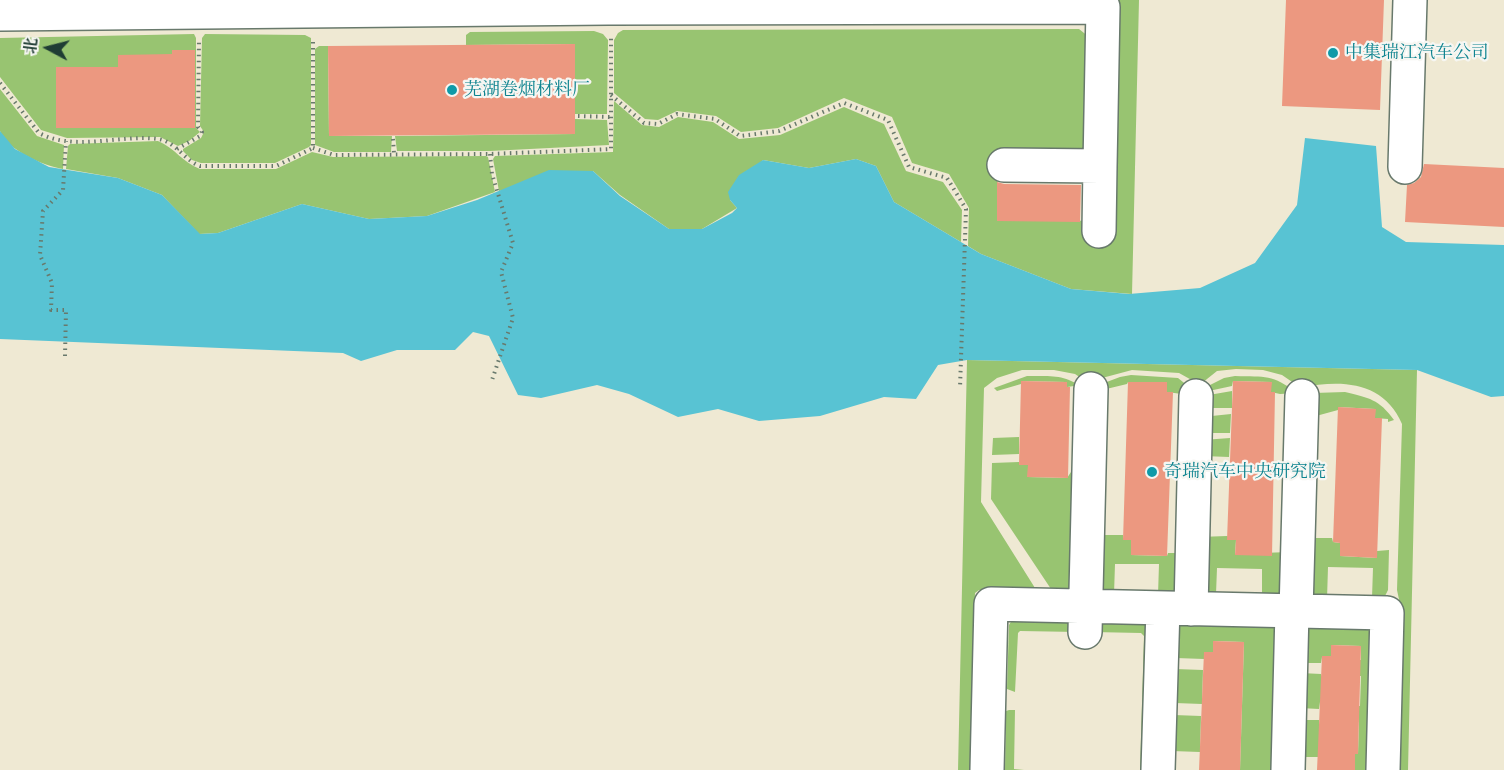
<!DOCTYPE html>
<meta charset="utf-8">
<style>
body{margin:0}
#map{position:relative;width:1504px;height:770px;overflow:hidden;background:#efe9d3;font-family:"Gentium Book Plus","Noto Serif SC",serif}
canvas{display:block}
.north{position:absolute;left:18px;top:18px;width:60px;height:60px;-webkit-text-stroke:4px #f6f6f2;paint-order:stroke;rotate:277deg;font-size:16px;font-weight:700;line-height:24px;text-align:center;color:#1f3d34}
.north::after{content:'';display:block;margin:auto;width:21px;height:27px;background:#1f3d34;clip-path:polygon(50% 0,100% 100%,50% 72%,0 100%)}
</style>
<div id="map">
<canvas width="1504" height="770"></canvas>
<div class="north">北</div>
</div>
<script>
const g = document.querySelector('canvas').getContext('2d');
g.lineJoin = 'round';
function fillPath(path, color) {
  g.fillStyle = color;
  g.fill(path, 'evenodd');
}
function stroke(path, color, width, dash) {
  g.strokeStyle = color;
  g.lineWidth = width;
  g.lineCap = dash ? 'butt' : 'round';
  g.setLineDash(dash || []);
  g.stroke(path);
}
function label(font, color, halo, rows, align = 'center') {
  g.font = font + ' "Gentium Book Plus","Noto Serif SC",serif';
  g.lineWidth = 4.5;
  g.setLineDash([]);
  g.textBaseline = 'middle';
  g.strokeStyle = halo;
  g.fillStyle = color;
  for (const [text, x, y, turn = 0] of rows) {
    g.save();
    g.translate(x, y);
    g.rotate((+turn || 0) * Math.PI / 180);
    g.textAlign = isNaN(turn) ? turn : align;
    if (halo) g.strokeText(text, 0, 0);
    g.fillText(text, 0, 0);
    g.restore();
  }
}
const green = new Path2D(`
 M 1119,0 L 1139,0 L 1132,294 L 1071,289 L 981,254 L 968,246 L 969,208 L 949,174 L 912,163 L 892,117 L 844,98 L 778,128 L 741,132 L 716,116 L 677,111 L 658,120 L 645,119 L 614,93 L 614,40 L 618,33 L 623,30 L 1079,29 L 1089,37 L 1087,145 L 1082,150 L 998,154 L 997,220 L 1115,221 Z
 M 594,31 L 603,34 L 608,40 L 607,114 L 575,114 L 574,44 L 466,45 L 466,35 L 470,32 Z
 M 194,34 L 196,38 L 196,128 L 200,132 L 189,141 L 178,146 L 160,137 L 67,138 L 41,130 L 0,77 L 0,38 ZM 172,50 L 195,50 L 195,128 L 56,128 L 56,67 L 118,67 L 119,55 L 161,55 L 172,82 Z
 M 205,34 L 305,35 L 311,38 L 311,145 L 309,147 L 275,163 L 201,163 L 192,160 L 183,151 L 183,149 L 201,138 L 204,132 L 200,126 L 202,38 Z
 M 319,46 L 328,46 L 329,136 L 392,136 L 391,152 L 334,152 L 315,145 L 315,49 Z
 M 0,89 L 37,136 L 64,145 L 63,169 C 44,166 7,150 0,131 C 0,124 0,98 0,89 Z
 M 614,101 L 642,125 L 659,127 L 678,117 L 713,122 L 739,139 L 780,135 L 844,107 L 884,124 L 906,171 L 943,182 L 962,210 L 961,242 L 894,202 L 876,166 L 856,159 L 809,168 L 763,160 L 730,200 L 737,208 L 702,229 L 669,229 L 620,195 L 593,171 L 499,191 L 493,159 L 495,156 L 613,152 Z
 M 575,119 L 607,120 L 609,145 L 490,151 L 397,151 L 395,136 L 575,134 Z
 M 158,141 C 175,148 183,163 200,169 L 276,169 L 312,152 L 333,157 L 486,156 L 488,157 L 495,192 L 427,216 L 369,219 L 302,204 L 218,233 L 199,234 L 162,195 L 118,178 L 66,169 L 68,146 L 70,144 Z
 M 967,360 L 1417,370 L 1408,770 L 1397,770 L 1401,609 L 1397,590 L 1402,424 C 1384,382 1342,379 1301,388 L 1282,375 L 1263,370 L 1236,369 L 1217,371 L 1202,383 L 1197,383 L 1179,373 L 1132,370 L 1087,382 L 1075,374 L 1054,370 L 1022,370 L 997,378 L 984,388 L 981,502 L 1035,588 L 1032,591 L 979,590 L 975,593 L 970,770 L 958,770 Z
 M 1131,375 L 1178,378 L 1194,391 L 1189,395 L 1167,392 L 1167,382 L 1128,382 L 1127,384 L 1102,390 L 1096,386 L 1120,377 Z
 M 1027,376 C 1054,376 1064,374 1087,390 L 1075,389 L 1074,386 L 1067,387 L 1066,382 L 1022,381 L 1021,384 L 997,391 L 994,388 Z
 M 1235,376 C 1266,377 1272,374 1297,393 L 1280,394 L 1271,392 L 1271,382 L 1233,381 L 1232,386 L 1204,392 L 1202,389 L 1224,378 Z
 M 1232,391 L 1232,408 L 1203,408 L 1203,396 Z
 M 1345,392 C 1369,398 1379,399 1394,420 L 1388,422 L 1388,419 L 1375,418 L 1375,409 L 1338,407 L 1338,410 L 1316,416 L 1314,393 Z
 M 1231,414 L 1230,433 L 1204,433 L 1202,417 Z
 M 1019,437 L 1019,454 L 992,455 L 993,438 Z
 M 1230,438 L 1229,457 L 1203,456 L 1203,440 Z
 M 1019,462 L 1019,465 L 1028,465 L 1028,477 L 1067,478 L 1071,472 L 1081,472 L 1080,589 L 1051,589 L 991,499 L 992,463 Z
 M 1096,535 L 1123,535 L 1124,540 L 1131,540 L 1131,555 L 1167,556 L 1168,553 L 1175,553 L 1176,550 L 1182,591 L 1158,595 L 1159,564 L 1115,564 L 1114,594 L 1098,594 Z
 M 1227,536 L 1236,540 L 1235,554 L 1289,552 L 1286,595 L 1262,598 L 1262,569 L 1217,568 L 1216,594 L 1207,594 L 1199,537 Z
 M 1310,538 L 1332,538 L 1333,542 L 1340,543 L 1340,556 L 1377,558 L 1377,551 L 1389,550 L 1388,590 L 1385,596 L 1372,598 L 1373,568 L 1328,567 L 1327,599 L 1311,599 Z
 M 1076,619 L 1078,632 L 1020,631 L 1018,633 L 1015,692 L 1007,689 L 1009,625 L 1012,620 Z
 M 1147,620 L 1149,770 L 1140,770 L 1144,636 L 1141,633 L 1093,632 L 1093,621 Z
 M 1173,623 L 1280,623 L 1281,770 L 1240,770 L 1244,642 L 1214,641 L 1213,652 L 1204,652 L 1204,659 L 1176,658 Z
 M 1300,626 L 1365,626 L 1372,632 L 1371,770 L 1355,770 L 1355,754 L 1358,754 L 1359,723 L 1356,706 L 1360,706 L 1361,676 L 1357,676 L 1357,660 L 1361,660 L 1361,646 L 1332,645 L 1331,656 L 1322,657 L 1321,663 L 1301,663 Z
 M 1175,669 L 1203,670 L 1202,704 L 1175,703 Z
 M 1301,673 L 1321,674 L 1330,702 L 1320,702 L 1319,709 L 1300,708 Z
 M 1009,710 L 1015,710 L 1014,769 L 1024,770 L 1005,770 L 1006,711 Z
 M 1174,715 L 1201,716 L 1200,752 L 1172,751 Z
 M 1300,720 L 1319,720 L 1319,728 L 1328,749 L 1318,749 L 1318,757 L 1299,757 Z`);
const water = new Path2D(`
 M 0,131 L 15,149 L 49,167 L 118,178 L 162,195 L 200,234 L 218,233 L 302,204 L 369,219 L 427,216 L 477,200 L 549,170 L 593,171 L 620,196 L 669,229 L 702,229 L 732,213 L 737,208 L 730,200 L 728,192 L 739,175 L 763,160 L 809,168 L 856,159 L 876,166 L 894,202 L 981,254 L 1071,289 L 1129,294 L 1200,288 L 1255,263 L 1297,205 L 1305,138 L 1376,146 L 1382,227 L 1406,242 L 1504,245 L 1504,396 L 1491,397 L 1417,370 L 967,360 L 938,365 L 916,399 L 884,397 L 820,416 L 759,421 L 718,409 L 678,417 L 629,394 L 597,385 L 541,398 L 518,395 L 489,336 L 473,332 L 455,350 L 397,350 L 361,361 L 343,353 L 0,339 Z`);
const building = new Path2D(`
 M 1286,0 L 1384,0 L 1380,110 L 1282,106 Z
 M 575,44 L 575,134 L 329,136 L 328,46 Z
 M 172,50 L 195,50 L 195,128 L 56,128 L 56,67 L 118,67 L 118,55 L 172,54 Z
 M 1424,164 L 1504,168 L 1504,227 L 1405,222 L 1407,185 L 1414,183 L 1421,177 Z
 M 997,182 L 1004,184 L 1081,185 L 1080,222 L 997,221 Z
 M 1021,381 L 1067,382 L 1067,387 L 1070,387 L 1068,478 L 1027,477 L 1028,465 L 1019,465 Z
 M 1233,381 L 1272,382 L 1271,392 L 1275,392 L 1272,556 L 1235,555 L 1236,540 L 1227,540 Z
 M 1128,382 L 1167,382 L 1167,392 L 1173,392 L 1167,556 L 1131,555 L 1131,540 L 1123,540 Z
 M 1338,407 L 1376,409 L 1375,418 L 1382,418 L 1377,558 L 1340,556 L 1340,543 L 1333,542 Z
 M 1213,641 L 1244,642 L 1240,770 L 1199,770 L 1204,652 L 1213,652 Z
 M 1331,645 L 1361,646 L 1358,754 L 1355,754 L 1355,770 L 1317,770 L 1322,656 L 1331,656 Z`);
const path = new Path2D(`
 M 0,83 L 39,133 C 75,152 120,134 158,139 C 175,141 185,161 200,166 L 276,166 L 313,148 L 313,39
 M 611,95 L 644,123 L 658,124 L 677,114 L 715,119 L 740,136 L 779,131 L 844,103 L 888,120 L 909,167 L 947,178 L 966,209 L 960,388
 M 578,116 L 611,117
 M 393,139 L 394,154
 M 313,148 L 334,155 L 490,154 L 611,149 L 611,35
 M 177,149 L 200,136 L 202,132 L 198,127 L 199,39
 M 490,154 L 492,174 L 513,243 L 501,272 L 513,318 L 491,383
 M 65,356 L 66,310 L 51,310 L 52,283 L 40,255 L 43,211 L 63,190 L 66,141`);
const minor = new Path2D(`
 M 0,14 L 608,8 L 1103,7 L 1100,166 L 1004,165
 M 1405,167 L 1410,0
 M 1099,231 L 1100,166
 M 1191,609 L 1196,396
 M 1296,611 L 1302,396
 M 1085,632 L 1091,389
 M 987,770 L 991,604 L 1387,613 L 1383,770
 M 1158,770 L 1163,608
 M 1288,770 L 1292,611`);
const markers = [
 [1333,53,6,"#0f9aa8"],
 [452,90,6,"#0f9aa8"],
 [1152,472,6,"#0f9aa8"]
];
const cultureNames = [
 ["中集瑞江汽车公司",1345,53],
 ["芜湖卷烟材料厂",464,90],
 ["奇瑞汽车中央研究院",1164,472]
];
fillPath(green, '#98c471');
fillPath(water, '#58c3d3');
fillPath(building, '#ec9880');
stroke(minor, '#68796c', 36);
stroke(path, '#68796c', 4, [1.5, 4.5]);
stroke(minor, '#fff', 33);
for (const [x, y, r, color] of markers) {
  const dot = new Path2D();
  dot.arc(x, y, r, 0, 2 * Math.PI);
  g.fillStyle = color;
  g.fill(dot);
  stroke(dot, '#f6f6f2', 2);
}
label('18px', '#0d838f', '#f6f6f2', cultureNames, 'left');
</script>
